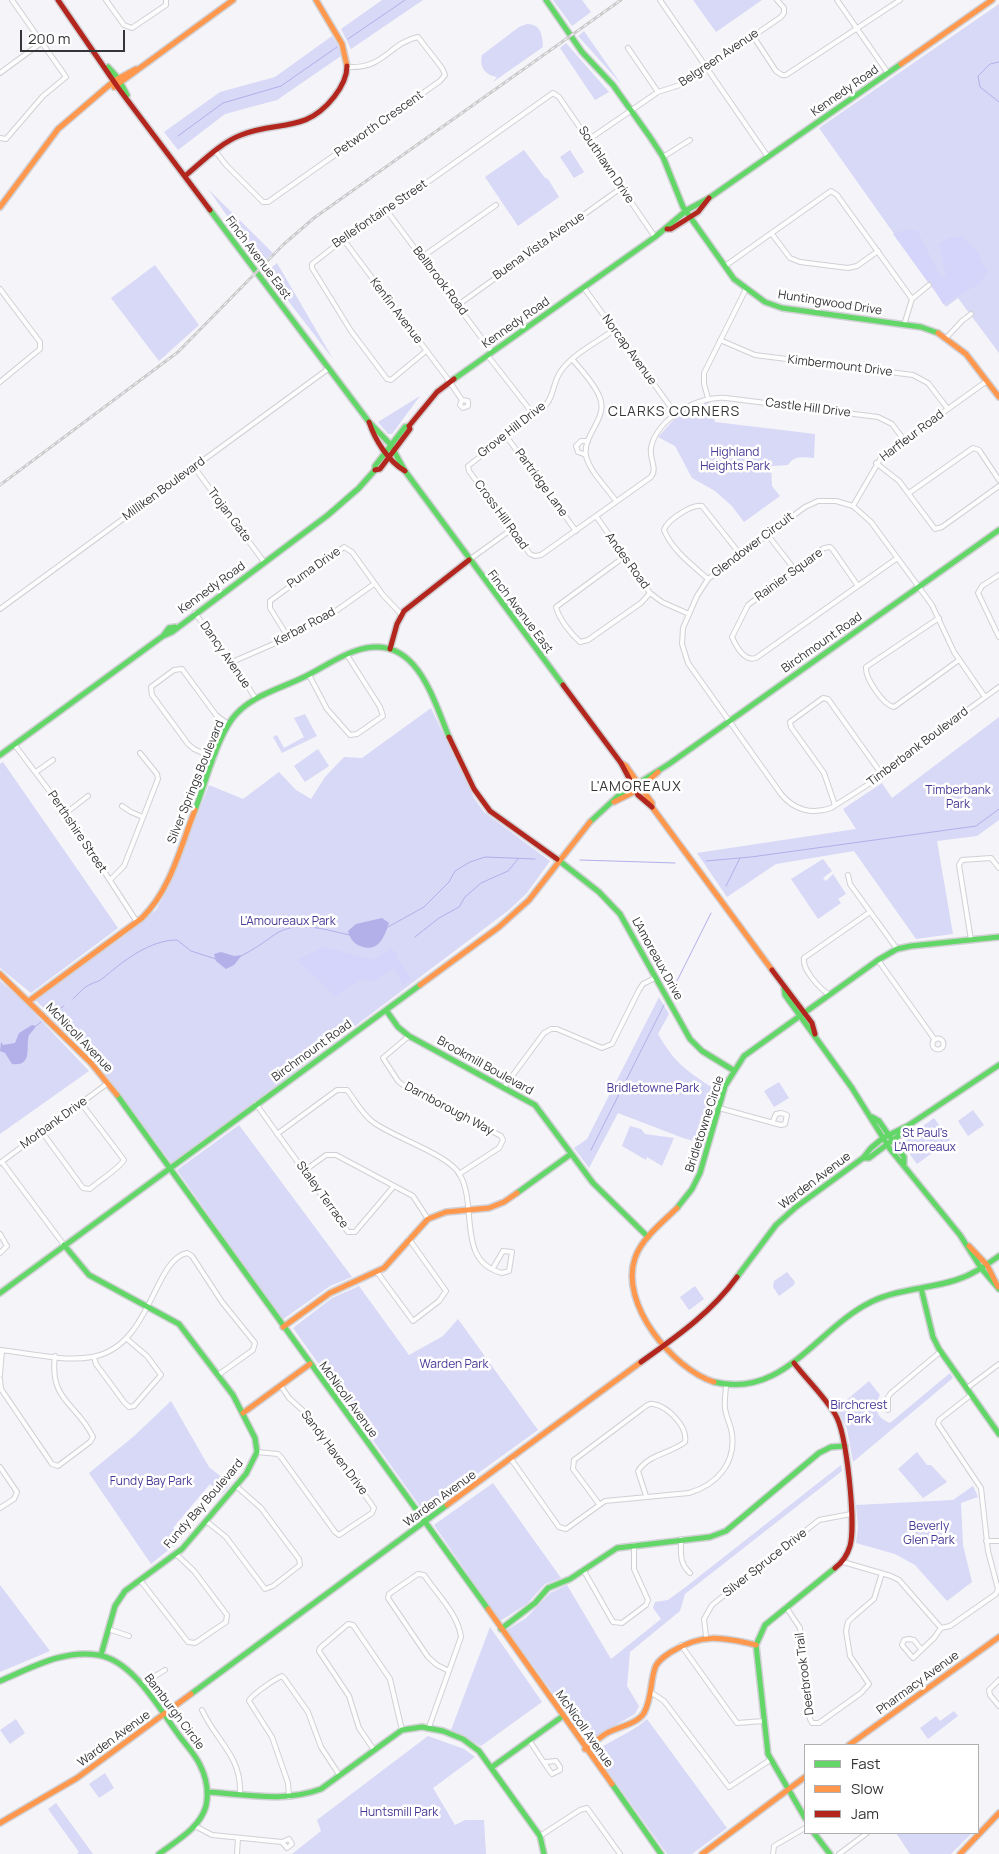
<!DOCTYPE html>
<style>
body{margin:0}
#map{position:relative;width:999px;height:1854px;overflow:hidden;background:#f4f4f9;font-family:Manrope,sans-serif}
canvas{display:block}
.legend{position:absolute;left:804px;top:1744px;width:175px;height:90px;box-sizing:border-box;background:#fff;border:1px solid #aeaeaf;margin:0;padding:6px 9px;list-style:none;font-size:15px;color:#353538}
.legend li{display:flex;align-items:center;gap:10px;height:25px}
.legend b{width:25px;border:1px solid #aeaeaf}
.scale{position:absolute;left:20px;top:30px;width:105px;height:22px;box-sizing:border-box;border:2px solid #353538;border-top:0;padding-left:6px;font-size:15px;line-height:18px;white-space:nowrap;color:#353538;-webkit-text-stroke:4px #fff;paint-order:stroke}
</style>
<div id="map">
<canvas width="999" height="1854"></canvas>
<ul class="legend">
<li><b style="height:6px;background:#63d668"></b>Fast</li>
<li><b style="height:6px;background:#ff974d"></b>Slow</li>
<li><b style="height:6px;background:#b3261e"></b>Jam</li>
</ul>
<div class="scale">200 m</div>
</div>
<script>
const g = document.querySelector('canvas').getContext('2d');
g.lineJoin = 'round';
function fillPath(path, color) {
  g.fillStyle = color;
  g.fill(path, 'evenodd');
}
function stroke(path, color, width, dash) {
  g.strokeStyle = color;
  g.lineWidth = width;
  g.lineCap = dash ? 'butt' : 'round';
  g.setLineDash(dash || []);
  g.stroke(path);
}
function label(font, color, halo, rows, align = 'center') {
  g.font = font + ' Manrope,sans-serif';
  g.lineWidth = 5;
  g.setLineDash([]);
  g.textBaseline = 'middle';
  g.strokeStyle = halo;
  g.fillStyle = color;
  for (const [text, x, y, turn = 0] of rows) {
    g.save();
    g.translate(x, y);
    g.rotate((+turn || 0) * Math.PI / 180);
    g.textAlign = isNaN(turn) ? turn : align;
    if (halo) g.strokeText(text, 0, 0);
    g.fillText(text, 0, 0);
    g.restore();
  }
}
const green = new Path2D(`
 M 382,0 L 423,0 L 351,49 L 341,29 Z
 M 553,0 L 582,0 L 591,12 L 572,26 Z
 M 693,0 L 762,0 L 716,32 Z
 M 999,4 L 999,353 L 958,298 L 946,307 L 819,128 Z
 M 527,24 C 542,25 542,35 543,47 L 493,82 L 497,77 C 485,75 479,67 482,55 L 519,27 Z
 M 584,31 L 621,84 L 578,36 Z
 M 332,36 L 338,45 L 341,56 L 277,100 L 225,114 L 178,150 L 164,132 L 220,92 L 275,77 Z
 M 566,43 L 609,92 L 595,100 L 560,48 Z
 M 524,150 L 545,178 L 548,179 L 559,197 L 518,226 L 485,177 Z
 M 570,150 L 584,172 L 574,178 L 560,157 Z
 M 208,189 L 273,253 L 260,265 C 242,240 227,214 208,189 Z
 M 277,263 L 333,359 L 266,272 Z
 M 155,265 L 199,325 L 159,361 L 111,298 Z
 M 420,396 L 392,434 L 388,434 L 378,422 Z
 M 709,401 L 715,422 L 815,434 L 814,458 C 803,457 794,455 788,465 L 771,466 L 772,486 L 780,496 L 744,522 L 732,506 L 715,491 L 692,478 L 675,446 L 658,437 L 678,415 Z
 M 431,708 L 474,798 L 484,812 L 550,861 L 527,893 L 509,910 L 172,1164 L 86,1048 L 34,999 L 122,938 L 156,910 L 169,887 L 209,785 L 243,799 L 279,772 L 296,790 L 311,799 L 325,777 L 344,757 L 362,758 Z
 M 305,714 L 317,736 L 282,753 L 273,737 L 277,735 L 284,748 L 304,737 L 294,718 Z
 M 999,717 L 999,820 L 977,836 L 937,841 L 953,934 L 916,939 L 854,851 L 776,864 L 727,897 L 697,853 L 856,829 L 843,809 L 882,783 L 892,798 Z
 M 318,749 L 329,766 L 305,782 L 294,766 Z
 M 3,762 L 118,928 L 31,993 L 0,968 L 0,764 Z
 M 823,859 L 832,871 L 823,878 L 826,881 L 833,874 L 846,894 L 838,899 L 841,903 L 818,919 L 791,879 Z
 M 0,981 L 20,998 L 89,1071 L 0,1134 Z
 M 659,997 L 669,1014 L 658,1034 C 676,1065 687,1071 716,1090 L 701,1143 L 683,1138 L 618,1113 L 589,1168 L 574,1148 L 587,1139 Z
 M 779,1082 L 789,1098 L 774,1107 L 764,1091 Z
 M 973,1110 L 984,1125 L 968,1136 L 958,1121 Z
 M 934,1118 L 950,1140 L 917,1164 L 901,1142 Z
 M 239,1125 L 352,1277 L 330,1286 L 282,1320 L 177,1170 Z
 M 630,1126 L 641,1129 L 645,1134 L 674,1138 L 662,1166 L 647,1157 L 646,1160 L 622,1146 Z
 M 787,1272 L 795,1282 L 794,1285 L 779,1296 L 773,1287 L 774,1281 Z
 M 359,1286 L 409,1355 L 443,1336 L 458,1319 L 538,1430 L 424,1512 L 293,1328 L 332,1298 Z
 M 695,1286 L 704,1299 L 689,1310 L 680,1297 Z
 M 950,1373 L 953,1378 L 853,1462 L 847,1429 L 837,1408 L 869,1381 L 880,1395 L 876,1403 C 876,1414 879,1418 890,1423 Z
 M 171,1401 L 209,1467 L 230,1484 L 222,1494 L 210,1484 L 173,1528 L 182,1539 L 151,1564 L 89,1473 L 133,1437 Z
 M 917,1452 L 927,1465 L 931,1465 L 947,1482 L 923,1498 L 898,1469 Z
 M 841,1465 L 842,1471 L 685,1594 L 680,1611 L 630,1652 L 627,1686 L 639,1706 L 635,1714 L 588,1741 L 507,1630 L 526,1618 L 550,1593 L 567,1585 L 611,1659 L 661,1619 L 653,1608 L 655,1602 L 668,1600 L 687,1586 Z
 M 493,1483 L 561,1578 L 545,1584 L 527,1604 L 500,1621 L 434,1525 Z
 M 973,1486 L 978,1497 L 961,1503 L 963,1545 L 972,1582 L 947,1601 L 915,1565 L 895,1554 L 856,1543 L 858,1527 L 856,1505 L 953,1500 Z
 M 0,1585 L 50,1651 L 0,1672 Z
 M 490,1627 L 542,1702 L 481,1746 L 451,1730 Z
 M 954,1711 L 958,1716 L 928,1739 L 920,1728 L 936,1716 L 940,1721 Z
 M 16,1719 L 25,1733 L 10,1744 L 0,1730 Z
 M 647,1719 L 727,1828 L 692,1854 L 667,1854 L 594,1752 C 611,1740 631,1733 647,1719 Z
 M 428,1736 L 464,1749 L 475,1757 L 433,1788 L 455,1825 L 465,1820 L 484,1820 L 486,1854 L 292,1854 L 321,1831 L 317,1820 Z
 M 105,1773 L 114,1788 L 99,1798 L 89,1784 Z
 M 56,1803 L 93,1854 L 77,1854 L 79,1852 L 48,1809 Z
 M 896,1833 L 972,1833 L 951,1854 L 910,1854 Z`);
const forest = new Path2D(`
 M 905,230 L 917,230 L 941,278 L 946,275 L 939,243 L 949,238 L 962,237 L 977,251 L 983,266 L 988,270 L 979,284 L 943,304 L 933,287 L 927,281 L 893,234 Z
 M 324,947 L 373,960 L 391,948 L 398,956 L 397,958 L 411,979 L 403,985 L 394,968 L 372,982 L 361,979 L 335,996 L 297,960 Z`);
const water = new Path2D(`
 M 382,918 L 389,923 C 384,938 378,953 360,946 C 353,943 350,938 348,931 L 356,924 Z
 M 221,952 L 234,956 L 242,955 L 234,965 L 226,969 L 216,961 L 214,954 Z
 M 32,1025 L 36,1026 C 35,1029 31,1032 29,1035 C 25,1045 34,1067 12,1064 L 5,1053 L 0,1051 L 1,1042 L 3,1045 L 15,1043 L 19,1033 Z`);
const stream = new Path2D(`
 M 348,39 L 405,0
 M 999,62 L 990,64 L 978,76 L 980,87 L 999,102
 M 178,136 L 223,103 L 281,86 L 337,47
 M 580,860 L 675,863
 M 706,861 L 751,857 L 976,826 L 999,809
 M 726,886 L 740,858
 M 388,927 L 424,907 L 449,882 L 455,871 L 470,862 L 485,857 L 535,859
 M 415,937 L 439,918 L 459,907 L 465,897 L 481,883 L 508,871 L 518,859
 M 241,956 C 253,950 263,943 274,935 C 297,919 325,930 350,935
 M 672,991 L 711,913
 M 73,999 C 78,994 84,987 91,984 C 95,982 98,982 102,979 C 122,962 149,940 177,940 L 191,951 L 216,959
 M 50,1015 L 64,1006
 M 36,1026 L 41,1022
 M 591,1150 L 664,1005`);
const street = new Path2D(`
 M 106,0 L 124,25 L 132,28 L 166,5 L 166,0
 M 660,0 L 768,157
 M 837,0 L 888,73
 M 753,36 L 776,71 L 782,75 L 786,75 L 900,0
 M 628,48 L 658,92
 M 0,73 L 41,43
 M 0,138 L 6,139 L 43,96 L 66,77 L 12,0
 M 588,140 L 658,92 L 683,84 L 781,17 L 784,13 L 784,8 L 777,0
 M 216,152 L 226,165 L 263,202 L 268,202 L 440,81 L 445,75 L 442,68 L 418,37 C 389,43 385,69 348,67
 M 663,157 L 690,140
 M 387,211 L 492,352
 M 772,234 L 790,258 L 800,262 L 848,268 L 857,266 L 878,251
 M 343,239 L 447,378 L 462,400 L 460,405 L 463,408 L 468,406 L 468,401 L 462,400
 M 422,257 L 496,205
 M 725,266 L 831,191 L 837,195 L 912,299
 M 584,288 L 675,413
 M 0,289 L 40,342 L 40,349 L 0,382
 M 458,305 L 621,188
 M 904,325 L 912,299 L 929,285
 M 614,330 C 597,342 573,354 561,371 C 552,383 555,396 544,407 L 468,466 L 469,471 L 530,554 L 535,556 L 541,555 L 651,477 C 658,468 649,459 651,448 C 656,419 699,395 726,398 L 878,417 L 892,424 L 904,440
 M 947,337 L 962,321 L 971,314
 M 720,340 L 755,355 L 913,375 L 928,383 L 948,409
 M 426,351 L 391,380 L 387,379 L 351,331 L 312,268 L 312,264 L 363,224 L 387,211 L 553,93 L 559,97 L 655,237
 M 488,356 L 534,415
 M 573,360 C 582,371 595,384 600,398 C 608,419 582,435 586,456 C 590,472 607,488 616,501
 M 708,398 L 704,384 L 704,373 L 746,289
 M 506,436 L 576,531
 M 586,455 L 578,452 L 576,446 L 581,441 L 588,441
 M 876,463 L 899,481 L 935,529 L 942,527 L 999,486
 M 194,467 L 264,562
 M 909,493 L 973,448 L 979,450 L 999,480
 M 853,506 L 882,456 L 987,381
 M 596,516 L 650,593 L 662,602 L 689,614
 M 767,534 L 795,570
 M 624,557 L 556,607 C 559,619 571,634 580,642 L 588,640 L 641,603 L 650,593
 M 469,560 L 512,529
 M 999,575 L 982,586 L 978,593 L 999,637
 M 708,579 C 692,565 672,550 664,530 C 667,520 692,504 702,506 L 740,554
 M 858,586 L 833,550 L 830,547 L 824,548 L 748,605 L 732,637 C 736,646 744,662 756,658 L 896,559
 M 0,609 L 328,369
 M 195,613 L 241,675 L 255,698
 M 939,618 L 866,667 C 865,678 883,705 894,707 L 959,660
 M 288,637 L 270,608 L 270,601 L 344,547 L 352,552 L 383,595 L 401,614
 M 232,662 L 278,642 L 333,613 L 374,584
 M 309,675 L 327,709 L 350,735 L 357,734 L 383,716 L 380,707 L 347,655
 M 985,697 L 954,652 L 932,605 L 871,522 L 853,506 L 836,501 L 818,501 L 805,507 L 708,579 L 697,596 L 683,628 L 682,644 L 688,663 L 781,794 C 794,810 812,815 831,808 L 891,770 L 929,738 L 999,687
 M 14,744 L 66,813 L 137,922
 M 214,758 L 194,749 L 188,744 L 152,695 L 151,687 L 174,670 L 182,669 L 216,715 L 228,724
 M 36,772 L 53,760
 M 835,805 L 824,773 L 791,727 L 790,722 L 823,698 L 828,699 L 883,776
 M 122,806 L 131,812 L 143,817
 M 66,813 L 88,796
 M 848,875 L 850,884 L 897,949
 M 110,880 L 124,866 L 158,779 L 157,774 L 140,753
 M 971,940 L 959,865 L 962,860 L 991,858 L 999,868
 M 878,960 L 935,1040
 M 830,995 C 820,989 802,970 804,958 L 870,912
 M 409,1036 L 383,1058 L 398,1081 L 403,1085 L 501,1136 L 503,1140 L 499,1148 L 459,1174
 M932.5 1044a5.5 5.5 0 1 1 11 0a5.5 5.5 0 1 1-11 0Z
 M 504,1087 L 544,1033 L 551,1029 L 557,1029 L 602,1048 L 612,1044 L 639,990 L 643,984 L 655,978
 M 256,1104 L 348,1232 L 355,1232 L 394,1186
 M 719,1108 L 781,1125 L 785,1124 L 787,1115 L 781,1113 L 776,1114 L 773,1121
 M 42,1132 L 83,1188 L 90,1189 C 97,1182 120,1168 124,1160 L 81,1103
 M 277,1134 L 337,1090 L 347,1090 C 355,1100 362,1114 373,1122 C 394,1138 449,1154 460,1175 C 478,1207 456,1261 502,1273 L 509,1271 L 512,1252 L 503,1251 L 493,1268
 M 2,1162 L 64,1245
 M 0,1163 L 108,1083
 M 304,1171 L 326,1155 L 336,1155 L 413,1196 L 428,1219
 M 0,1234 L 7,1246 L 0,1253
 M 377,1272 L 413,1321 L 439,1301 L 446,1291 L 409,1239
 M 0,1350 C 29,1353 63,1362 92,1357 C 151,1347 153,1260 187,1253 L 192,1256 L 222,1302 L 255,1343 L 253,1350 L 218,1375
 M 94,1357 L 96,1364 L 124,1402 L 129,1407 L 134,1406 L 161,1375 L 147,1356 L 127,1339
 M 0,1375 L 2,1350
 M 0,1379 L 1,1389 L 52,1464 L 58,1466 L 90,1442 L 93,1437 C 77,1403 49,1401 55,1356
 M 967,1388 L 999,1364
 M 888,1410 L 888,1397 L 891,1393 L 940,1352
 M 257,1452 L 278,1454 L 281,1457 L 335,1532 L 339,1535 L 372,1513 L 374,1508 L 309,1416 L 289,1398 L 281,1386
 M 511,1459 L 559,1527 L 566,1529 L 605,1501 L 689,1493 C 716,1485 736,1464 732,1434 C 731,1425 726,1417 725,1408 C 724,1400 726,1392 726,1385
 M 0,1467 L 17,1492 L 14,1499 L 0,1508
 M 599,1504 L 573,1469 L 574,1460 L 642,1409 C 646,1406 649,1403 653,1404 C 667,1406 688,1426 685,1442 C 670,1454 650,1453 638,1471 L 646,1496
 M 206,1521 L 226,1537 L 265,1589 L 273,1586 L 300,1565 L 299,1559 L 261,1508 L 236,1486
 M 681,1539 C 681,1553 679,1563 690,1573
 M 986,1541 L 999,1541
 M 843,1562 L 891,1576 L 899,1580 L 941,1628 L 950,1626 L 996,1594 L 998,1589 L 988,1551 L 981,1488 L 938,1424 L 939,1420 L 971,1395
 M 584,1571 L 613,1622 L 622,1623 L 646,1605 L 648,1600 L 634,1569 L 634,1545
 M 140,1580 L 188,1642 L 195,1643 L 226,1622 L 227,1615 L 194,1571 L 176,1554
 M 786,1607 L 800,1628 L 810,1719 L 812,1723 L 819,1723 L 861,1693 L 869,1684 L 850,1656 L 846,1631 L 848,1622 L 853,1617 L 874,1599 L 882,1573
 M 108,1629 L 129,1636
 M 706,1636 L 704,1619 L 712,1605 L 819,1520 L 851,1514
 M 681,1645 L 737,1723 L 764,1721
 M 921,1649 L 914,1640 L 909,1639 L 904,1640 L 902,1645 L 913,1658 L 934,1638 L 941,1628
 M 999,1680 L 989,1690 L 990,1695 L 999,1706
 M 142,1684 L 165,1670
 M 652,1693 L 664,1701 L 729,1787 L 770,1760
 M 202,1710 C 216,1741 242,1756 240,1794
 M 429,1727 L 461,1637 C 458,1614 437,1594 424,1575 L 418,1574 L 389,1594 L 388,1598 L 428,1657 L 437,1665 L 449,1671
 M 529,1740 C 533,1746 550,1772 552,1774 L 560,1770 L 560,1767 L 556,1761 L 546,1762
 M 374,1750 L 359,1728 L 349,1696 L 319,1651 L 320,1648 L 348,1624 L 353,1625 L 390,1679 L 402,1730
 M 289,1797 L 288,1783 L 272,1737 L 249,1701 C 251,1695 275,1679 282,1676 L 284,1678 L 308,1712 L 321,1747 L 340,1776
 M 195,1826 L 212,1835 L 282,1842 L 289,1839 L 292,1844 L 287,1848 L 282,1842
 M 540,1836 L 580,1810 L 587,1808 L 620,1854
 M 237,1854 L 238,1838
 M 773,1854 L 774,1846 L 805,1828
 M 839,1854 L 867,1833`);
const fast = new Path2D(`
 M 546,0 L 582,52 L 613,85 L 650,137 L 663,157 L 683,207 L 734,279 L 765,302 L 782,308 L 921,327 L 938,333
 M 108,67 L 118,78 L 127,95
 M 210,210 L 369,422 L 390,444 L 405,471 L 563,685
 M 454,379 L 655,237 L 687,210 L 709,198 L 901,64
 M 163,636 L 172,632 L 328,515 L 359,488 L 375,470 L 375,466 L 405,427 L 409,426
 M 0,755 L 163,636 L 169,628 L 175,627
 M 195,810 C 205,784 216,741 232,719 C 249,696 280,689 304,677 C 321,669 337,657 355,651 C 415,630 432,696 449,737
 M 590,822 L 618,796 L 669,764 L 999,530
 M 557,859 L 599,892 L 620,914 L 690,1039 L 702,1051 L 733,1070
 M 784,988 L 785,995 L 852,1088 L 890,1149 L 960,1235 L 981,1268 L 999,1289
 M 386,1010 L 398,1027 L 409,1036 L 535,1105 L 593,1183 L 648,1237
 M 117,1095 L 488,1609
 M 872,1117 L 879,1121 L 904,1157 L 904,1164
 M 863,1158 L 869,1158 L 905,1131 L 909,1125
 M 517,1193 L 571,1154
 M 677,1208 L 692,1189 L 700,1173 L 725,1086 L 744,1056 L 878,960 L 897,949 L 911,946 L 999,937
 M 64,1245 L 89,1275 L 179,1324 L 233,1395 L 255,1438 L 257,1452 L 246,1474 L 182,1549 L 125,1591 L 115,1606 L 101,1655
 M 737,1277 L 776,1225 L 796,1207 L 863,1158 L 871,1148 L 883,1138 L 909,1125 L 999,1065
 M 921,1288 L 933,1337 L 939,1349 L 999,1434
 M 0,1293 L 420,985
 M 714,1382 C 784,1399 816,1329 871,1302 C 897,1289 928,1289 956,1280 C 972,1275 985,1266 999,1256
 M 501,1629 L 535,1603 L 548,1588 L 570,1579 L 617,1548 L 710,1537 L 726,1531 L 819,1453 L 831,1447 L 845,1446
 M 0,1681 C 31,1668 64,1649 98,1655 C 132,1660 159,1708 178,1734 C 185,1744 195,1754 200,1765 C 206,1777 209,1792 206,1806 C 200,1828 176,1841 159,1854
 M 191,1694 L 447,1505
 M 492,1767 L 563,1716
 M 612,1784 L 661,1854
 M 207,1792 C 246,1794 283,1803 321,1789 L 402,1730 L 422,1727 L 443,1731 L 463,1739 L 479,1751 L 540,1836 L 544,1854
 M 805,1818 L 768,1754 L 756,1645 L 765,1625 L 835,1568
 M 814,1833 L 830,1854`);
const slow = new Path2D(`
 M 316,0 L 342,44 L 347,66
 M 901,64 L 992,0
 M 114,87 L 233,0
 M 0,207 L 58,129 L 114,81 L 136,69
 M 938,333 L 966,354 L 999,397
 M 621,763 L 626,766 L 652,803 L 652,807 L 772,970
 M 614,802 L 638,790 L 658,772
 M 0,974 L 91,1063 L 117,1095
 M 420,985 L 499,927 L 529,900 L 590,822
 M 29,1001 L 142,918 C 171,889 180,848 195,810
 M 677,1208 C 662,1223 642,1238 635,1258 C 619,1304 673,1369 714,1382
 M 969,1246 L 987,1265 L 998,1287
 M 283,1327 L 330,1293 L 384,1268 L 428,1219 L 446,1212 L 489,1208 L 504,1202 L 517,1193
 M 243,1413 L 310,1364
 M 447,1505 L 641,1362
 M 488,1609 L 612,1784
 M 849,1745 L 999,1637
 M 585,1749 C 592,1744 599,1738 607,1733 C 618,1727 637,1724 644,1713 C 652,1698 650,1683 655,1668 C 657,1661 665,1656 671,1652 C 702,1633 722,1637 756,1645
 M 0,1823 L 77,1778 L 191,1694
 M 702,1854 L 805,1777
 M 960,1854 L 999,1813`);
const jam = new Path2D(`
 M 58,0 L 119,89 L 210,210
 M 185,176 C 202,162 220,143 241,135 C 277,120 305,134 334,97 C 341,88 347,77 347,66
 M 667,229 L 671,229 L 698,212 L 709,198
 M 369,422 C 375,440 388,461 405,471
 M 375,470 L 380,469 L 410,429 L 409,426 L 437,392 L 454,379
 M 390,649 L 397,624 L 404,611 L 469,560
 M 563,685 L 621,763 L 638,795 L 652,807
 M 449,737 L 474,789 L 490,811 L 557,859
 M 772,970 L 812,1023 L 815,1034
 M 641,1362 C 676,1337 711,1313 737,1277
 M 794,1363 C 807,1380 824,1396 835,1414 C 847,1433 856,1525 850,1546 C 847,1556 843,1562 835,1568`);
const rail = new Path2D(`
 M 0,485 L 178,352 L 284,244 L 314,218 L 621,0`);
const streetNames = [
 ["Belgreen Avenue",719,58,-34],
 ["Kennedy Road",845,91,-35],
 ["Petworth Crescent",379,124,-35],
 ["Southlawn Drive",606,165,56],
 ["Bellefontaine Street",380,214,-34],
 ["Buena Vista Avenue",539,246,-35],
 ["Finch Avenue East",258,258,53],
 ["Bellbrook Road",440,281,53],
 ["Huntingwood Drive",830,303,9],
 ["Kenfin Avenue",396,311,53],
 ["Kennedy Road",516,323,-35],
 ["Norcap Avenue",629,350,54],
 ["Kimbermount Drive",840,366,7],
 ["Castle Hill Drive",808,408,7],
 ["Grove Hill Drive",512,430,-38],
 ["Harfleur Road",912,436,-37],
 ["Partridge Lane",541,483,54],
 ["Milliken Boulevard",164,489,-36],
 ["Trojan Gate",229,515,53],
 ["Cross Hill Road",501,515,54],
 ["Glendower Circuit",753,545,-37],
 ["Andes Road",627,561,54],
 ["Puma Drive",314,568,-35],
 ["Rainier Square",789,575,-36],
 ["Kennedy Road",212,588,-36],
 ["Finch Avenue East",520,612,53],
 ["Kerbar Road",305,627,-28],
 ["Birchmount Road",822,643,-35],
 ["Dancy Avenue",225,655,55],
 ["Timberbank Boulevard",918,747,-37],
 ["Silver Springs Boulevard",196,782,-68],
 ["Perthshire Street",77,832,56],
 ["L'Amoreaux Drive",657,959,61],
 ["McNicoll Avenue",79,1038,46],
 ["Birchmount Road",312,1051,-36],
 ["Brookmill Boulevard",485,1066,29],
 ["Darnborough Way",449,1109,28],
 ["Morbank Drive",54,1123,-36],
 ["Bridletowne Circle",705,1124,-72],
 ["Warden Avenue",815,1181,-37],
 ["Staley Terrace",322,1195,54],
 ["McNicoll Avenue",348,1400,54],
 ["Sandy Haven Drive",334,1453,53],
 ["Warden Avenue",440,1499,-36],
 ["Fundy Bay Boulevard",204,1504,-49],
 ["Silver Spruce Drive",765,1563,-38],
 ["Deerbrook Trail",805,1674,-97],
 ["Pharmacy Avenue",918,1683,-36],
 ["Bamburgh Circle",174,1712,53],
 ["McNicoll Avenue",584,1729,55],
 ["Warden Avenue",114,1739,-36]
];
const parkNames = [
 ["Highland",735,453],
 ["Heights Park",735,467],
 ["Timberbank",958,791],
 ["Park",958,805],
 ["L'Amoureaux Park",288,922],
 ["Bridletowne Park",653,1089],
 ["St Paul's",925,1134],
 ["L'Amoreaux",925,1148],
 ["Warden Park",454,1365],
 ["Birchcrest",859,1406],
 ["Park",859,1420],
 ["Fundy Bay Park",151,1482],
 ["Beverly",929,1527],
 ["Glen Park",929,1541],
 ["Huntsmill Park",399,1813]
];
const neighbourhoodNames = [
 ["CLARKS CORNERS",674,412],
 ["L'AMOREAUX",636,787]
];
fillPath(green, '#d8d8f7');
fillPath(forest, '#d5d4fa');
fillPath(water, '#b2afe9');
stroke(stream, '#b2afe9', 1);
stroke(street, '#d1d1d5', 6);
stroke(fast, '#d1d1d5', 8);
stroke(slow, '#d1d1d5', 8);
stroke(jam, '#d1d1d5', 8);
stroke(street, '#fdfdfe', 4);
stroke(fast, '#63d668', 5);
stroke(slow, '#ff974d', 5);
stroke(jam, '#b3261e', 5);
stroke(rail, '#cbcbcc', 3);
stroke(rail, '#fff', 1, [4]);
label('12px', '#353538', '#fff', streetNames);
label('12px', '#483895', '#fff', parkNames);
g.letterSpacing = '1px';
label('14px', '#353538', '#fff', neighbourhoodNames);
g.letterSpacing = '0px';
</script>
